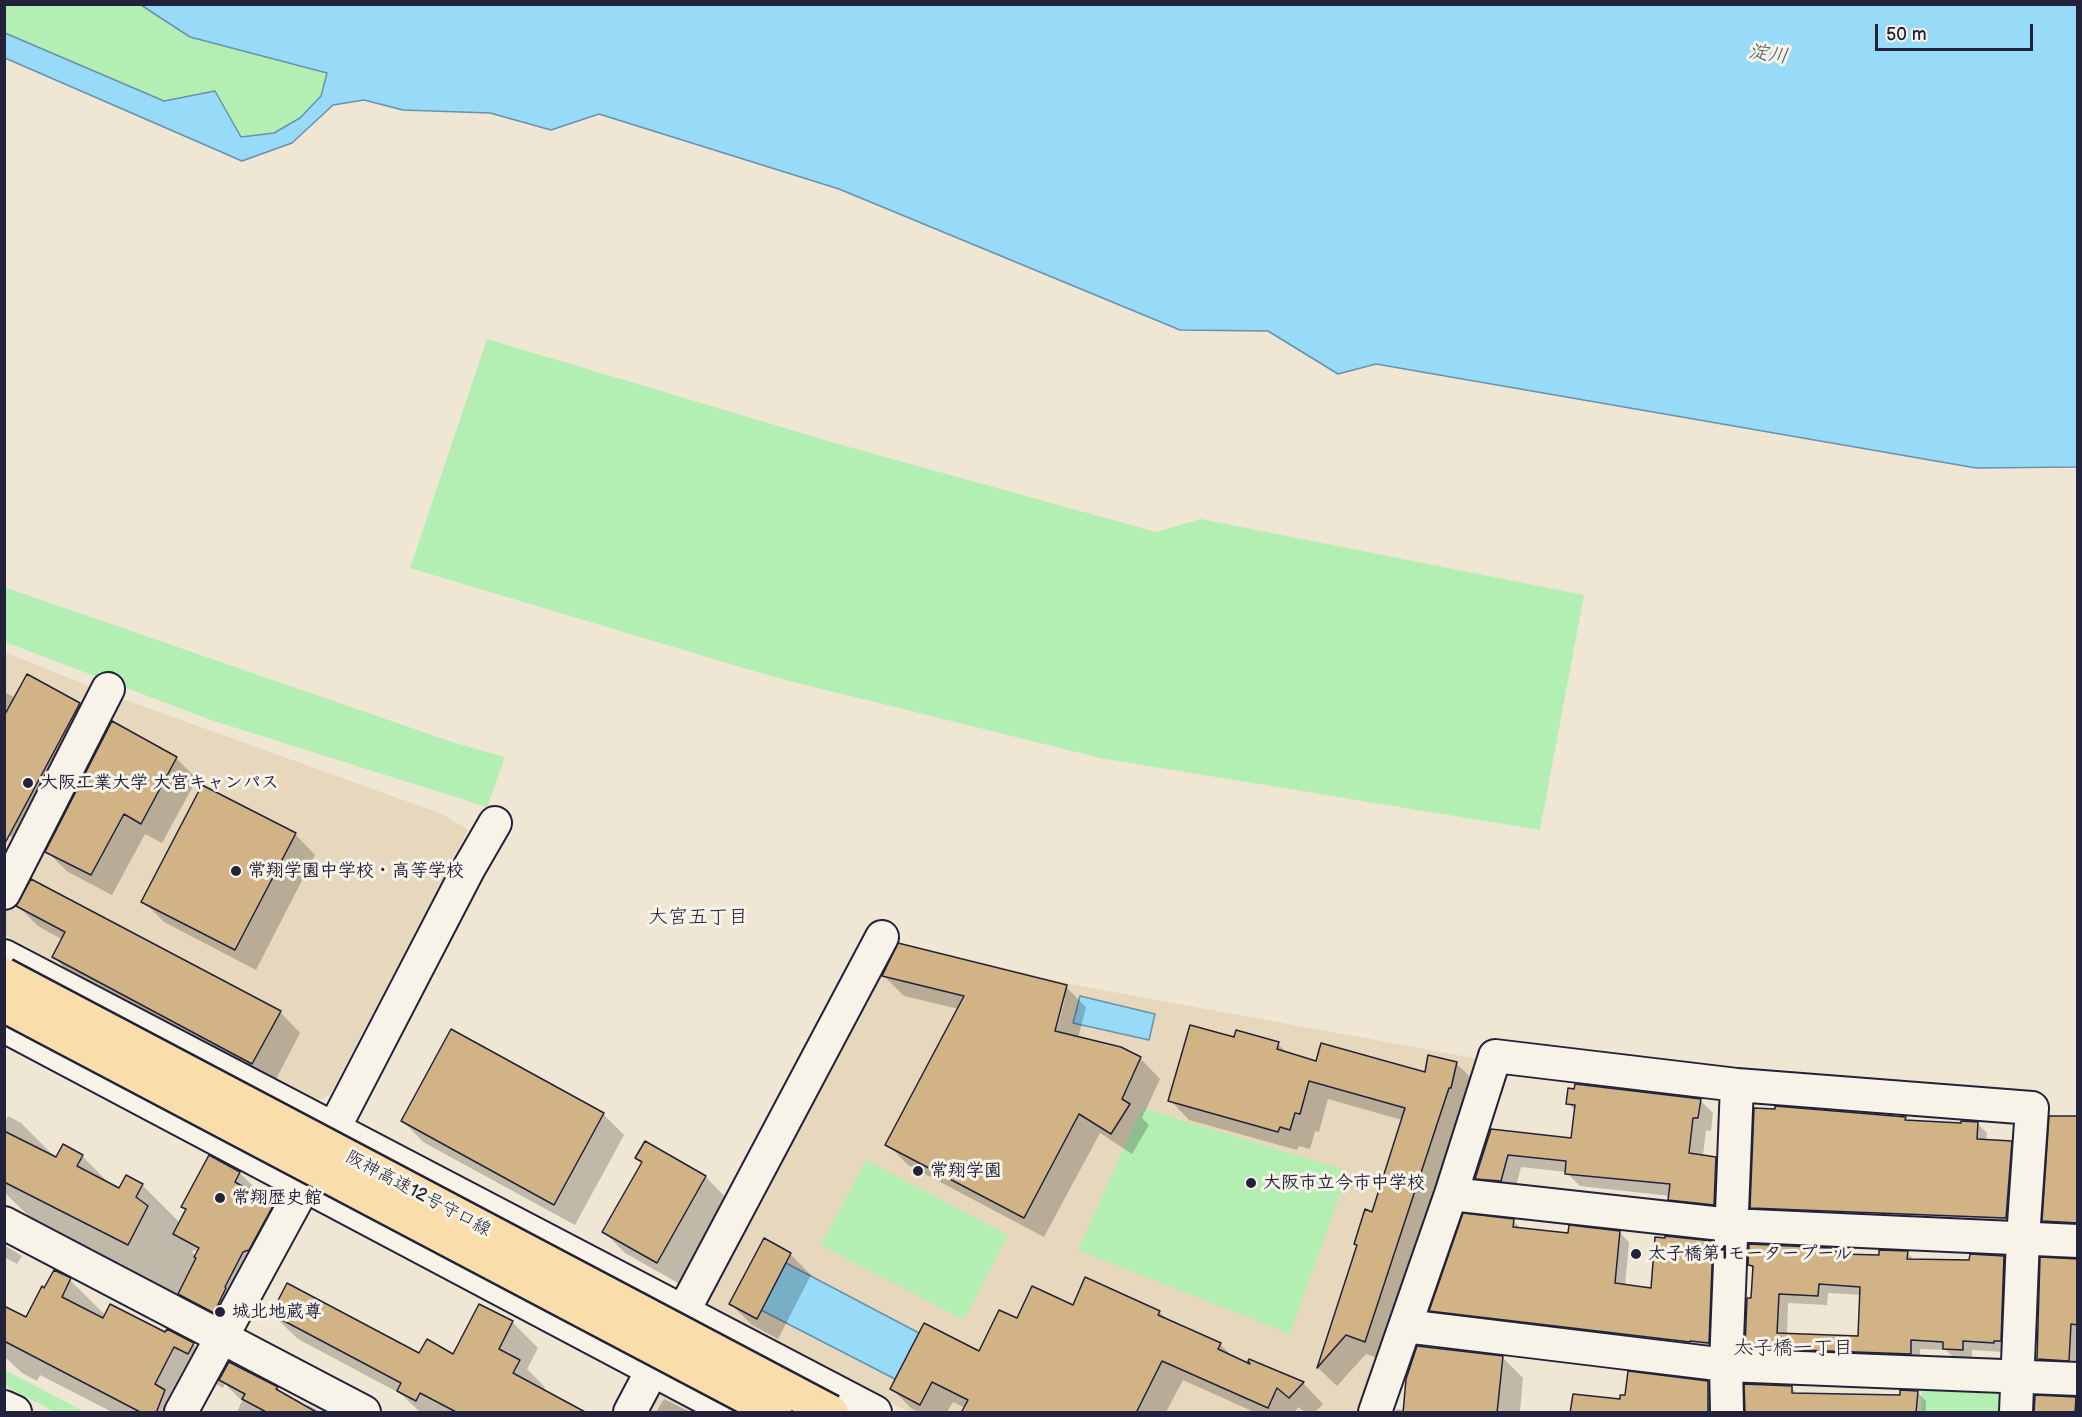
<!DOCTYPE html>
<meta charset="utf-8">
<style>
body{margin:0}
#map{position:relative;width:2082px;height:1417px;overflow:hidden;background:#f0e6d4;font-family:"Balsamiq Sans",sans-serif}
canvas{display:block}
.frame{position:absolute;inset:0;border:6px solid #22223b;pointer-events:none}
.scale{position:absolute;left:1875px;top:24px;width:158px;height:27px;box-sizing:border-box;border:3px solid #22223b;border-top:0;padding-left:8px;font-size:18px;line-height:21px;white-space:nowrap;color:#22223b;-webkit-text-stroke:4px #f7f3e8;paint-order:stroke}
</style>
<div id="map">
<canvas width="2082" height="1417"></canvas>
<div class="frame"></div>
<div class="scale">50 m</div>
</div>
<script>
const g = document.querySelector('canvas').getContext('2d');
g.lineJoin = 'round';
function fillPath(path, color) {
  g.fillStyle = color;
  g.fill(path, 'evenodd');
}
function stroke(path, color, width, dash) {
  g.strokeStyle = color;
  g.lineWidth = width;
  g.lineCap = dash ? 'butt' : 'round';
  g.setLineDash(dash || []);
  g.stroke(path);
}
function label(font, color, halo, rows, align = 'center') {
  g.font = font + ' "Balsamiq Sans","Klee One",sans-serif';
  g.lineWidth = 6;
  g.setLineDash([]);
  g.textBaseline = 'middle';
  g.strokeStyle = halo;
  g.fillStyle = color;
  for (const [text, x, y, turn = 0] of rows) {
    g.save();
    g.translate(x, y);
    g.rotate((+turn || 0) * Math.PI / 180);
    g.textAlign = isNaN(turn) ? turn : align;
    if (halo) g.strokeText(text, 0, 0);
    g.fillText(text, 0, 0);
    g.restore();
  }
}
const built = new Path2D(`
 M 5,652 L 99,690 L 5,877 Z
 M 120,698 L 442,814 L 468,830 L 330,1095 L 316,1101 L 5,935 L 5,913 Z
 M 897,942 L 1070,984 L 1484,1060 L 1356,1412 L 909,1412 L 703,1304 L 888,943 Z
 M 664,1392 L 703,1412 L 643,1412 L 652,1395 Z`);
const green = new Path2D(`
 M 5,5 L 141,5 L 190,37 L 328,73 L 321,96 L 300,118 L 274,133 L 241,137 L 215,91 L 164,101 L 5,33 Z
 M 487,339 L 838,444 L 1156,532 L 1201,519 L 1584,595 L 1540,830 L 1100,758 L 774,677 L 410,568 Z
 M 4,587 L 452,742 L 505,757 L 487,807 L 211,720 L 5,642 Z
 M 1142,1108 L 1348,1171 L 1290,1334 L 1078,1250 Z
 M 866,1160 L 1008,1235 L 964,1320 L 821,1245 Z
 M 4,1370 L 5,1370 L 85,1412 L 55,1412 L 5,1386 Z
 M 1922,1384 L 2002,1387 L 2007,1412 L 1921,1412 Z`);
const water = new Path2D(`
 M 141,5 L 2077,5 L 2077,467 L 1976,468 L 1376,364 L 1338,374 L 1268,331 L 1180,330 L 839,189 L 599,114 L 551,130 L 490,113 L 403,110 L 364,100 L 333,105 L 292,143 L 242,161 L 5,58 L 5,33 L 164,101 L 215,91 L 241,137 L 274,133 L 300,118 L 321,96 L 327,73 L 190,37 Z
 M 1080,996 L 1155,1014 L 1149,1040 L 1073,1023 Z
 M 786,1263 L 919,1333 L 895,1379 L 761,1310 Z`);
const shadow = new Path2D(`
 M 28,676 L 80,705 L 104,729 L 38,851 L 4,833 L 4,692 L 16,698 Z
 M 176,758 L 197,779 L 162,843 L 145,834 L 112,895 L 68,872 L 47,852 Z
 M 295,834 L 315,855 L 256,970 L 164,922 L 143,901 Z
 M 18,906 L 280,1012 L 300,1033 L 274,1083 L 74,977 L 54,957 L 63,940 L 38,926 Z
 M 884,976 L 1066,987 L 1086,1007 L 1078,1038 L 1140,1058 L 1160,1079 L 1142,1118 L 1149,1125 L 1132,1154 L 1100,1133 L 1044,1237 L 908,1165 L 887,1144 L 959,1009 L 904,996 ZM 1062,999 L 1065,999 L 1054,1039 L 1052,1038 Z
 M 1235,1039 L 1278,1044 L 1288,1054 L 1317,1062 L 1426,1074 L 1456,1063 L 1476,1083 L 1384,1360 L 1366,1354 L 1337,1386 L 1318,1368 L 1358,1246 L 1373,1213 L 1402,1120 L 1328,1099 L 1319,1132 L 1315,1131 L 1310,1149 L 1299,1146 L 1297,1150 L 1189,1120 L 1170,1100 Z
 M 1700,1100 L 1713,1113 L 1711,1131 L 1706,1130 L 1703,1156 L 1715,1158 L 1729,1171 L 1727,1218 L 1683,1213 L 1670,1199 L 1670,1196 L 1580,1186 L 1566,1172 L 1521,1167 L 1514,1194 L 1490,1191 L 1477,1178 L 1492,1130 L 1572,1140 L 1576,1112 L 1568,1103 Z
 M 603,1114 L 624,1135 L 575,1225 L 423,1142 L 403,1121 Z
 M 8,1116 L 21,1123 L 57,1159 L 82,1156 L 112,1186 L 119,1190 L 142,1185 L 180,1223 L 187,1211 L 183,1207 L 210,1157 L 240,1173 L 252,1185 L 249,1191 L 273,1205 L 286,1217 L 226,1324 L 192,1306 L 185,1299 L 37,1224 L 4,1192 L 4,1123 ZM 194,1250 L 199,1252 L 196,1256 L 192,1252 Z
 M 1905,1118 L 1908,1121 L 1962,1124 L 1977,1123 L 1987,1133 L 1986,1141 L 2011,1143 L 2020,1152 L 2015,1227 L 1761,1217 L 1752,1207 Z
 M 2078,1118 L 2078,1232 L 2054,1231 L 2044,1221 Z
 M 637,1158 L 706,1177 L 726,1198 L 678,1283 L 625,1253 L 604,1232 L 643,1163 Z
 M 1513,1221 L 1523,1230 L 1569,1234 L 1619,1232 L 1629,1242 L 1625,1286 L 1652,1290 L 1712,1243 L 1722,1253 L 1718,1352 L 1441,1320 L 1431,1310 Z
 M 4,1245 L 22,1256 L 17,1264 L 4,1257 Z
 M 1831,1249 L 1835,1253 L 1841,1255 L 1881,1257 L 1907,1253 L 1915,1261 L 1971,1261 L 2004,1257 L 2013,1267 L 2003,1352 L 1972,1350 L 1972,1359 L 1954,1358 L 1946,1350 L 1920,1349 L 1920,1363 L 1756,1357 L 1746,1347 L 1753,1300 L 1754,1269 L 1749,1265 ZM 1828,1293 L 1861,1295 L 1859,1338 L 1787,1334 L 1788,1303 L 1827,1305 Z
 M 790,1254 L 811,1275 L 778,1339 L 752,1325 L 731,1304 Z
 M 2077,1260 L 2078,1370 L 2049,1369 L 2038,1359 Z
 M 70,1280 L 106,1316 L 193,1344 L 224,1375 L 277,1388 L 283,1394 L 306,1408 L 308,1405 L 321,1412 L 237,1412 L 242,1401 L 225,1384 L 223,1388 L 209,1380 L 193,1412 L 112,1412 L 40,1375 L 37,1381 L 22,1373 L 4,1356 L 4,1308 L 27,1319 Z
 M 1073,1307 L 1159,1312 L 1168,1320 L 1220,1344 L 1234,1358 L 1256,1368 L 1250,1361 L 1303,1383 L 1323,1404 L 1315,1412 L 1305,1412 L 1298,1407 L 1295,1412 L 1254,1412 L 1183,1380 L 1166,1412 L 963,1412 L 965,1408 L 953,1402 L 947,1412 L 919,1412 L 912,1409 L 892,1389 L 979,1353 L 1018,1320 Z
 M 272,1314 L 420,1355 L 454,1356 L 512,1322 L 538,1348 L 527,1369 L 545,1387 L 543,1391 L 584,1412 L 420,1412 L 401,1394 L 298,1339 Z
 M 1502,1357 L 1523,1378 L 1520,1412 L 1395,1412 L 1397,1409 L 1404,1410 Z
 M 1708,1383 L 1719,1394 L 1719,1412 L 1572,1412 Z
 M 1791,1387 L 1798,1395 L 1901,1396 L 1917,1392 L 1926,1401 L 1926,1412 L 1746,1412 Z
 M 2075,1398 L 2078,1401 L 2078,1412 L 2035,1412 Z
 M 664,1399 L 690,1412 L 656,1412 Z`);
const building = new Path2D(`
 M 27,674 L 80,703 L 4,845 L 4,716 Z
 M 112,721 L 177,757 L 141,824 L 124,814 L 91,875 L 45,852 Z
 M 202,785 L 296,833 L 235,950 L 141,902 Z
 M 31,879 L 281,1011 L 252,1064 L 52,957 L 65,932 L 16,906 Z
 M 898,943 L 1067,985 L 1055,1031 L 1121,1047 L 1141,1057 L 1122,1099 L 1130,1104 L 1111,1134 L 1079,1114 L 1024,1218 L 885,1145 L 964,996 L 882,976 Z
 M 1190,1025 L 1234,1037 L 1236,1030 L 1279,1042 L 1277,1049 L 1316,1061 L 1321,1043 L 1425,1072 L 1428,1055 L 1457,1062 L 1451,1088 L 1449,1088 L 1365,1342 L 1346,1335 L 1317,1368 L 1357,1245 L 1354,1244 L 1365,1209 L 1372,1212 L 1405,1108 L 1309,1081 L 1300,1114 L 1295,1113 L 1290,1130 L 1280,1127 L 1278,1132 L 1168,1101 Z
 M 451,1029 L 604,1113 L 554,1205 L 401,1121 Z
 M 1575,1084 L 1701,1099 L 1698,1118 L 1693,1118 L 1689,1153 L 1716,1157 L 1714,1205 L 1668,1200 L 1670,1184 L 1565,1174 L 1566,1161 L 1508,1155 L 1501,1181 L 1475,1179 L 1491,1129 L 1571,1138 L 1575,1105 L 1566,1104 L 1568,1088 L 1574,1089 Z
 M 1775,1106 L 1906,1117 L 1905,1120 L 1961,1123 L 1961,1121 L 1978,1122 L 1977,1139 L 2012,1141 L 2006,1218 L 1750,1208 L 1754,1108 L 1775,1109 Z
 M 2049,1116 L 2078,1116 L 2078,1223 L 2042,1221 Z
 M 4,1131 L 56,1157 L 63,1144 L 83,1155 L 77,1166 L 119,1188 L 126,1175 L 143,1184 L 136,1197 L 148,1206 L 128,1245 L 4,1182 Z
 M 645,1141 L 706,1176 L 657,1263 L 602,1232 L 642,1162 L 635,1158 Z
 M 209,1155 L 240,1172 L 235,1182 L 274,1204 L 249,1250 L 243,1252 L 225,1287 L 226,1288 L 214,1313 L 178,1294 L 196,1258 L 194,1257 L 199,1248 L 173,1234 L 186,1209 L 181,1207 Z
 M 1463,1213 L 1514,1219 L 1513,1227 L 1568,1233 L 1569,1225 L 1620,1231 L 1615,1283 L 1651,1288 L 1655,1237 L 1665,1238 L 1665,1236 L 1713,1241 L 1709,1343 L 1690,1341 L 1690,1342 L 1429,1311 Z
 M 764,1238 L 791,1253 L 757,1319 L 729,1304 Z
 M 1749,1244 L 1831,1248 L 1831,1251 L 1840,1252 L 1840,1254 L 1879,1255 L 1879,1250 L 1908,1251 L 1907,1259 L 1969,1260 L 1970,1254 L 2004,1256 L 2001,1341 L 1994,1341 L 1994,1343 L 1963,1341 L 1963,1350 L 1943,1349 L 1943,1342 L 1911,1340 L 1911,1354 L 1745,1348 L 1747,1298 L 1751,1298 L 1753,1266 L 1748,1265 ZM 1819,1284 L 1860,1287 L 1858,1336 L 1777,1333 L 1779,1294 L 1818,1296 Z
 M 2040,1257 L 2078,1259 L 2078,1325 L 2071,1324 L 2069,1361 L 2037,1359 Z
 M 54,1270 L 71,1278 L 62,1297 L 103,1318 L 110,1304 L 165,1332 L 167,1329 L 194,1343 L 188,1354 L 174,1347 L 155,1384 L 165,1390 L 156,1413 L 142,1413 L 4,1341 L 4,1306 L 26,1317 L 42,1286 L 44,1288 Z
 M 1085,1277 L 1160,1311 L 1158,1315 L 1221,1343 L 1218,1349 L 1250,1364 L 1248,1361 L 1249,1359 L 1304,1382 L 1289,1398 L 1277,1388 L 1268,1408 L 1162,1361 L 1136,1413 L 961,1413 L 968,1400 L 932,1382 L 920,1405 L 890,1389 L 924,1323 L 979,1351 L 999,1310 L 1017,1318 L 1032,1286 L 1073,1305 Z
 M 287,1283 L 419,1353 L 427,1339 L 453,1354 L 479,1304 L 513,1321 L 499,1349 L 520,1360 L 513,1373 L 587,1413 L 458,1413 L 420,1393 L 416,1401 L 397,1391 L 401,1383 L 271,1314 Z
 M 1417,1346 L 1503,1356 L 1497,1413 L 1403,1413 L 1406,1379 Z
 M 229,1362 L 278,1387 L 276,1389 L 318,1413 L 268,1413 L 242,1399 L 245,1394 L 219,1380 Z
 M 1628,1371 L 1708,1381 L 1708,1413 L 1570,1413 L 1573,1394 L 1620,1399 L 1620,1395 L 1625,1395 Z
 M 1744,1384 L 1792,1386 L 1792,1393 L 1900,1395 L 1900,1390 L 1918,1391 L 1916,1413 L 1745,1413 Z
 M 2035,1395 L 2076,1397 L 2075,1413 L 2034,1413 Z`);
const minor = new Path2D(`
 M 4,893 L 108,689
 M 4,956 L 875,1412
 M 4,1026 L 732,1412
 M 1451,1194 L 1731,1225 L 2078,1241
 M 4,1223 L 364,1412
 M 1405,1326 L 1726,1365 L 2078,1379
 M 4,1407 L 15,1412
 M 181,1412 L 304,1186 L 469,868 L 495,823
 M 630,1412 L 882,937
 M 1375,1412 L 1451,1194 L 1495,1056 L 1737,1085 L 2032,1108 L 2023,1238 L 2016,1412
 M 1727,1412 L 1726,1365 L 1737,1085`);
const highwayBridge = new Path2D(`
 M 4,975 L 831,1412
 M 4,1005 L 775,1412`);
const markers = [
 [28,783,6,"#22223b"],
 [236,871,6,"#22223b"],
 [918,1171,6,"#22223b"],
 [1251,1183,6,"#22223b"],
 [220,1198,6,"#22223b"],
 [1636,1254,6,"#22223b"],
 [220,1312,6,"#22223b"]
];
const poiNames = [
 ["大阪工業大学 大宮キャンパス",40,783],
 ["常翔学園中学校・高等学校",248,871],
 ["常翔学園",930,1171],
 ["大阪市立今市中学校",1263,1183],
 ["常翔歴史館",232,1198],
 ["太子橋第1モータープール",1648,1254],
 ["城北地蔵尊",232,1312]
];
const streetNames = [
 ["阪神高速12号守口線",418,1194,28]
];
const waterNames = [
 ["淀川",1768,55,8]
];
const neighbourhoodNames = [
 ["大宮五丁目",698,918],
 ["太子橋一丁目",1793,1349]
];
fillPath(built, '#e7d7bd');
fillPath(green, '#b3eeb2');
fillPath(water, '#97dbf9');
stroke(water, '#6891ad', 1.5);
fillPath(shadow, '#0003');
fillPath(building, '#d2b386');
stroke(building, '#22223b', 1.5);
stroke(minor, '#22223b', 36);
stroke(minor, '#f7f3e8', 32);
stroke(highwayBridge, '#22223b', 38, []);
stroke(highwayBridge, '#f9ddab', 33);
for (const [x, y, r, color] of markers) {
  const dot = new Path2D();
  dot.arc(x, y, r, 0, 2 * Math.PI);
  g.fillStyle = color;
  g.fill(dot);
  stroke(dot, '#f7f3e8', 2);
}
label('bold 18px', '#22223b', '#f7f3e8', poiNames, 'left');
label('18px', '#22223b', '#f7f3e8', streetNames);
label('italic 20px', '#3f506a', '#f7f3e8', waterNames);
label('20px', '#22223b', '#f7f3e8', neighbourhoodNames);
</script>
